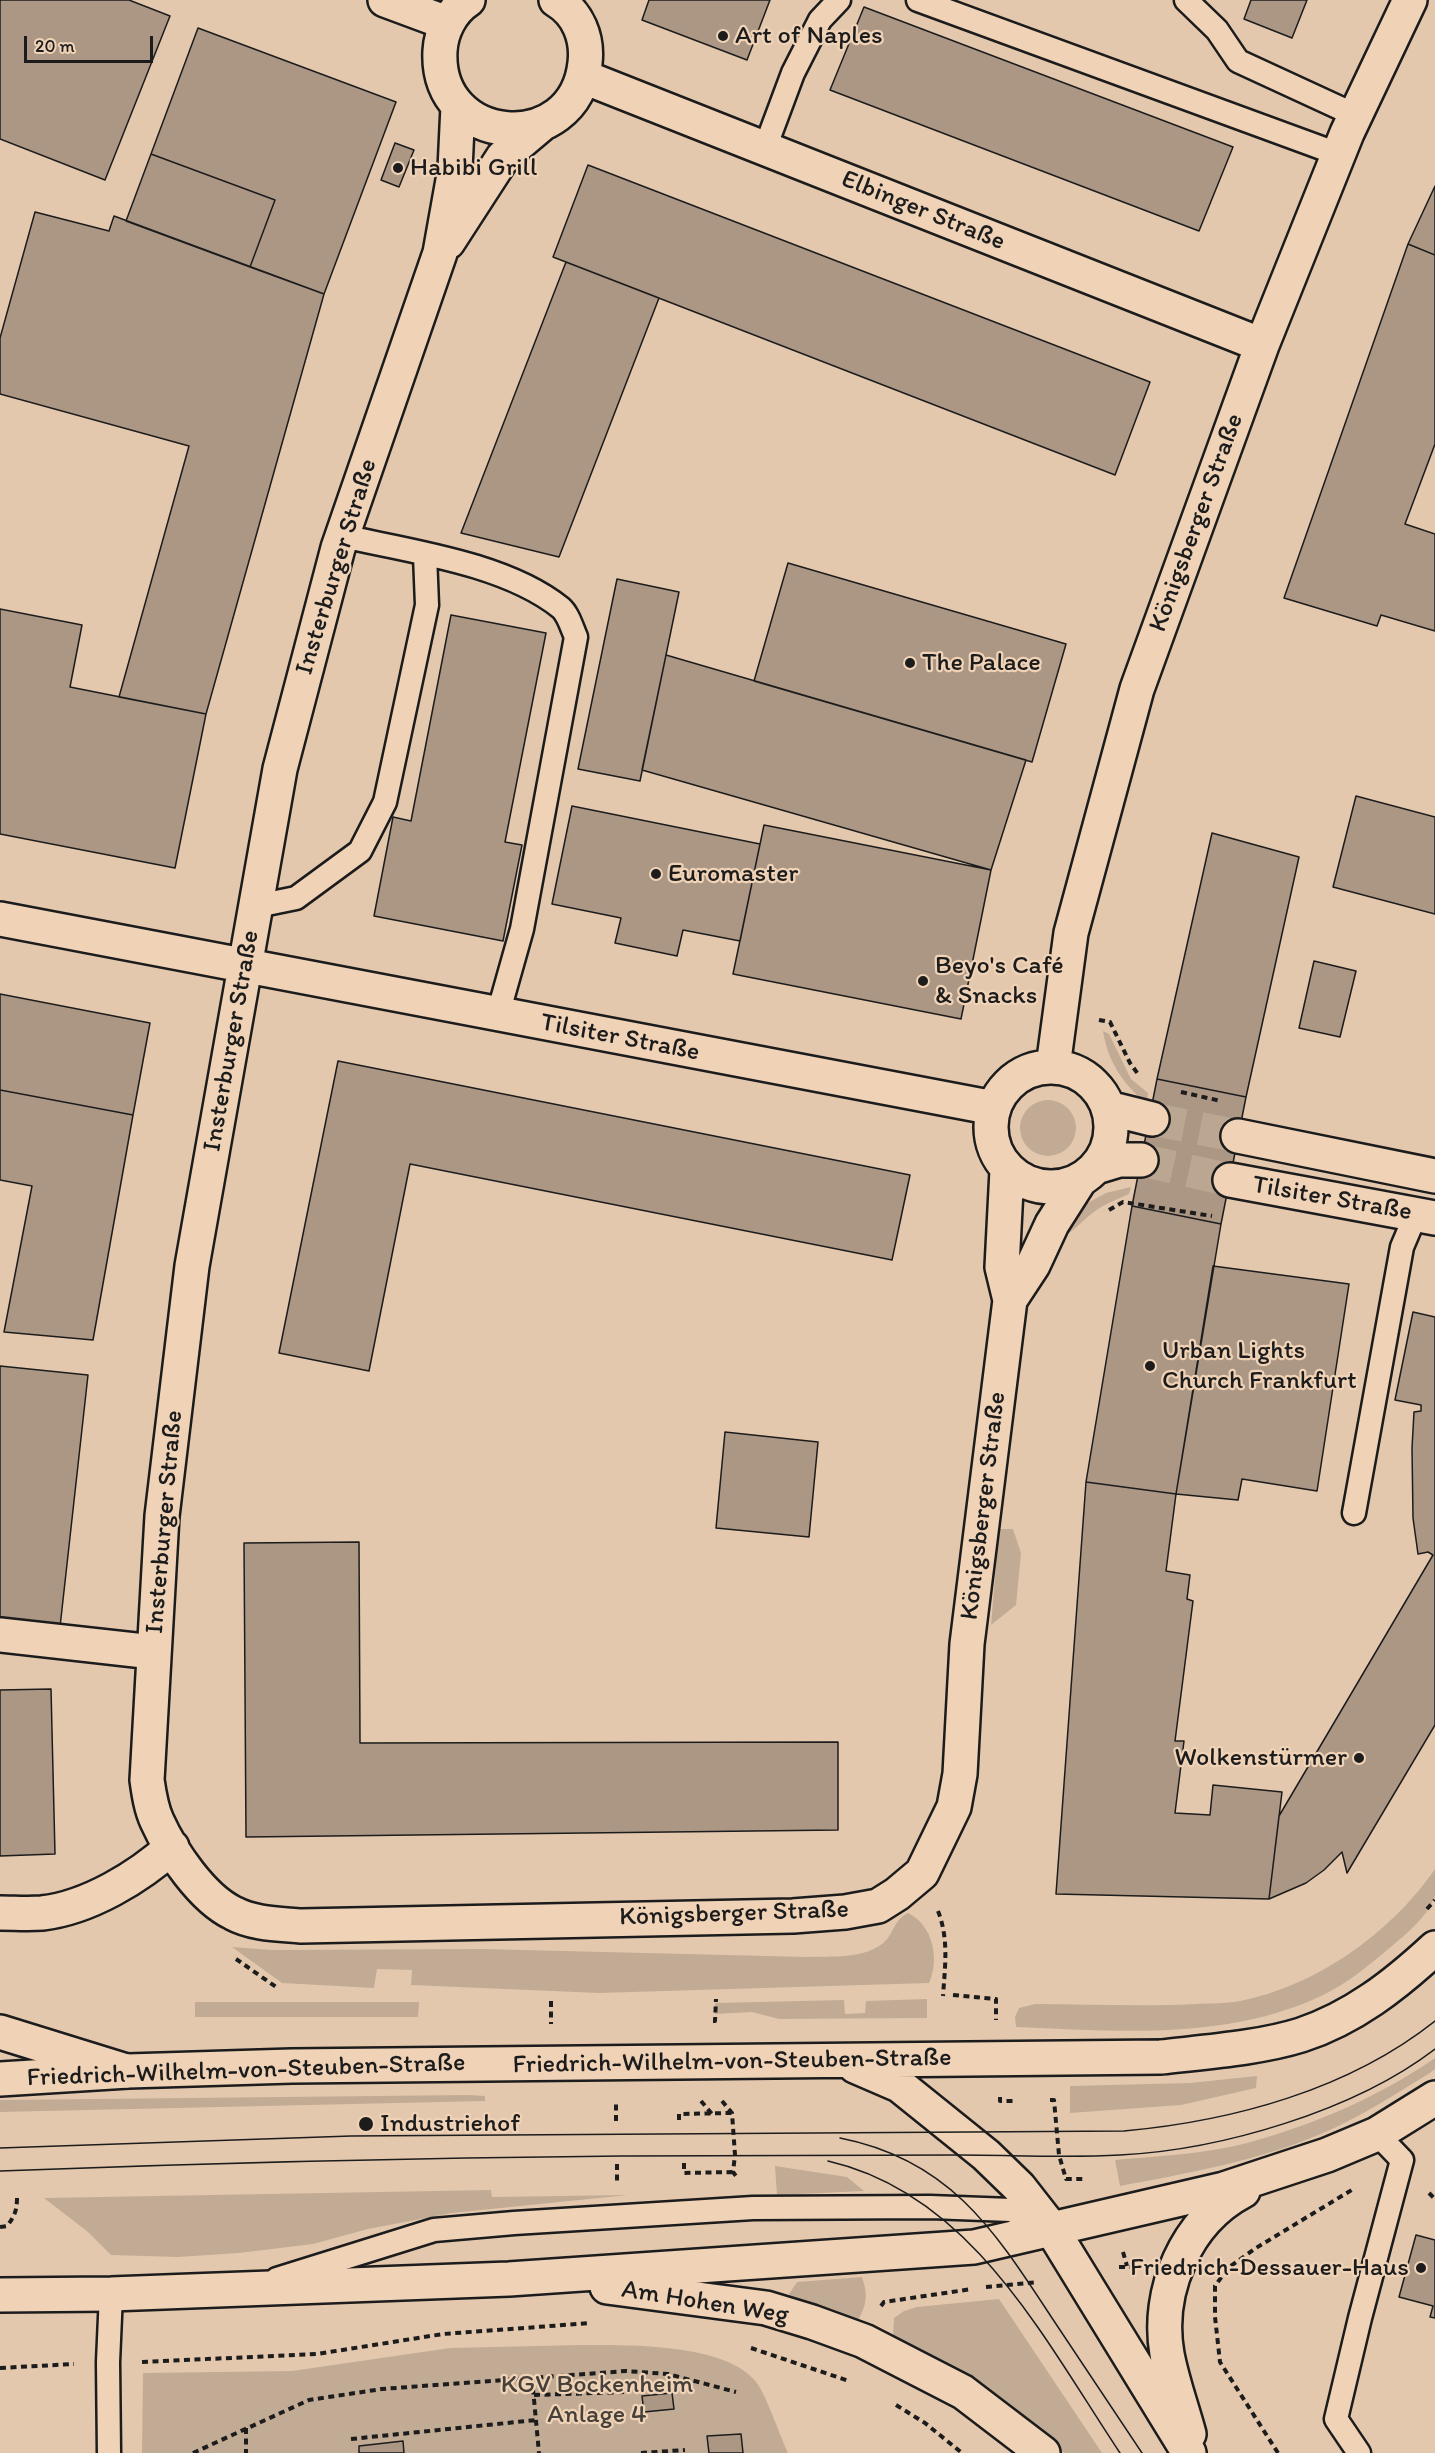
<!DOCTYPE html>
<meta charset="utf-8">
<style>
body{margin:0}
#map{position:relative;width:1435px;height:2453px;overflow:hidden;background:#e3c8ae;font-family:Itim,sans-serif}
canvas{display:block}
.scale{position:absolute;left:24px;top:36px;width:129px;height:27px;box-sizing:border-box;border:3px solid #1c1c1c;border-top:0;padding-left:8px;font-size:18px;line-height:21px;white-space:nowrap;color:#1c1c1c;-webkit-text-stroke:4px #f0d3b7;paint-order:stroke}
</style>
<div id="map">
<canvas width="1435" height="2453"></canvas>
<div class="scale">20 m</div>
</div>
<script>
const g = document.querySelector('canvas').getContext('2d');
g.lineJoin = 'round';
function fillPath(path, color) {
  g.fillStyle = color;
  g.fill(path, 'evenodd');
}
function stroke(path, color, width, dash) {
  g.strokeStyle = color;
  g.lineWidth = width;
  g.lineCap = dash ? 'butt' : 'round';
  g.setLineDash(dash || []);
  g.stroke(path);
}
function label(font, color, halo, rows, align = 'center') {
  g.font = font + ' Itim,sans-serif';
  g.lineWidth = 4.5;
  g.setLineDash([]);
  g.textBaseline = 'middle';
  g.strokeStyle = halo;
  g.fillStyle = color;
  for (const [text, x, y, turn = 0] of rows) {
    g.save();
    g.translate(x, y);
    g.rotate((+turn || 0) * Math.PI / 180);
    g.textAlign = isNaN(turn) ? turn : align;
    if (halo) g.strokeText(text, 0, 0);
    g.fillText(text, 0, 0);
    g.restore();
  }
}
const green = new Path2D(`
 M 1103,1031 L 1109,1034 L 1131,1079 L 1148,1093 L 1147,1104 C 1123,1084 1108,1062 1103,1031 Z
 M1020 1128a28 28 0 1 1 56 0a28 28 0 1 1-56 0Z
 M 1131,1187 L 1129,1194 C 1115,1200 1102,1205 1090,1215 C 1080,1223 1072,1233 1060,1238 L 1082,1206 L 1106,1193 Z
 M 999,1529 L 1013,1529 L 1021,1553 L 1016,1605 L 991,1625 Z
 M 1435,1869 C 1435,1877 1435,1889 1435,1896 C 1427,1918 1403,1937 1386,1951 C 1367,1967 1346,1984 1323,1995 C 1228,2041 1118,2031 1016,2027 L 1015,2017 L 1019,2008 L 1035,2004 C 1088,2004 1141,2007 1194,2004 C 1209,2003 1225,2004 1240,2001 C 1316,1986 1391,1933 1435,1869 Z
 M 908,1913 C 933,1925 940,1959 929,1983 L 599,1993 L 411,1985 L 412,1970 L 377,1969 L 374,1988 L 282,1983 L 232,1947 L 272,1950 L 483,1949 L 808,1957 C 831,1956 862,1959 882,1944 C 894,1935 893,1920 908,1913 Z
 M 927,1999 L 927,2018 L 779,2019 L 752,2012 L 715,2014 L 715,2003 L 844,2000 L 845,2014 L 865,2013 L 866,2001 Z
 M 195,2002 L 419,2002 L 418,2017 L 195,2017 Z
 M 1435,2058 L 1435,2069 L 1430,2073 C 1395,2094 1361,2117 1323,2133 C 1259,2161 1188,2173 1120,2186 L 1115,2160 C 1158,2156 1205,2154 1247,2143 C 1313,2125 1379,2097 1435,2058 Z
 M 1257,2076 L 1256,2088 L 1181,2105 L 1070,2113 L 1070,2086 L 1190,2083 Z
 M 468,2095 L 485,2096 L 485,2101 L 0,2112 L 0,2100 Z
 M 775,2166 L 847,2177 L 864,2191 L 777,2195 Z
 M 491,2190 L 492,2197 L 628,2195 L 452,2213 L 368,2229 L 313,2244 L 239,2253 L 178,2257 L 111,2255 L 88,2232 L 44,2198 Z
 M 862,2277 C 868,2294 867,2305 858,2320 L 829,2308 L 792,2299 L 789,2294 L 797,2282 Z
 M 999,2299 L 1102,2453 L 1064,2453 L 993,2392 L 947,2363 L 893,2335 L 894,2318 L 904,2311 L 917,2307 Z
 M 582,2345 C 628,2345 726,2343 756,2382 C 766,2394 780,2436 788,2453 L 142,2453 L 143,2373 L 292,2371 L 450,2348 Z`);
const building = new Path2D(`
 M 0,0 L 129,0 L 170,16 L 105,180 L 0,139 Z
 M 649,0 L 770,0 L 747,60 L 642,20 Z
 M 1251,0 L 1307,0 L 1292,38 L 1244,19 Z
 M 864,7 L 1233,147 L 1199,231 L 830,90 Z
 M 198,28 L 396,102 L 324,294 L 250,267 L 275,200 L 151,154 Z
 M 395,143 L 414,150 L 399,187 L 381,180 Z
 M 151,154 L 275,200 L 250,267 L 126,221 Z
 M 588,165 L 1150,382 L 1115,475 L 553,257 Z
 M 1435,186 L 1435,255 L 1408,244 Z
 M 35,212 L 109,231 L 114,216 L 324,294 L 206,714 L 119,697 L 189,446 L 0,394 L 0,338 Z
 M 1408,244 L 1435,255 L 1435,444 L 1405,524 L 1435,534 L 1435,631 L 1381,615 L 1377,626 L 1284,598 Z
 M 566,262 L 659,298 L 559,557 L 461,533 Z
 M 788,563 L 1066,644 L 1032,762 L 754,681 Z
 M 617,579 L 679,592 L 640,781 L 578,769 Z
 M 0,609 L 82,625 L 70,687 L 206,714 L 175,868 L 0,834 Z
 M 451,615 L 546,633 L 505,842 L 522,845 L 503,941 L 374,916 L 393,817 L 411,821 Z
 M 666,655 L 1026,760 L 991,870 L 642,770 Z
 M 1356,796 L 1435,817 L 1435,914 L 1333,887 Z
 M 572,806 L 760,844 L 740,941 L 683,930 L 677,956 L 615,943 L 621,918 L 552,904 Z
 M 764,825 L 991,870 L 961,1019 L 733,974 Z
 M 1212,833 L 1299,857 L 1246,1097 L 1157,1079 Z
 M 1314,961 L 1356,971 L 1340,1037 L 1299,1028 Z
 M 0,994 L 150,1023 L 133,1115 L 0,1090 Z
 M 338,1061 L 910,1175 L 892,1260 L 410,1164 L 369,1371 L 279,1353 Z
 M 1157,1079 L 1246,1097 L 1221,1224 L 1132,1206 Z
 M 0,1090 L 133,1115 L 93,1340 L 4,1332 L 32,1186 L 0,1180 Z
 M 1132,1206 L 1221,1224 L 1176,1494 L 1086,1482 Z
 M 1213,1266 L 1349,1284 L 1317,1491 L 1242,1479 L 1238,1500 L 1176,1494 Z
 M 1413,1312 L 1435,1317 L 1435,1725 L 1347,1873 L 1342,1852 L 1324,1870 L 1306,1883 L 1269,1899 L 1279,1816 L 1433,1555 L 1428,1552 L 1418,1554 L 1413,1518 L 1412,1448 L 1414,1412 L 1421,1411 L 1421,1405 L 1395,1400 Z
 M 0,1366 L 88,1375 L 60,1627 L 0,1621 Z
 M 725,1432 L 818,1442 L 809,1537 L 716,1528 Z
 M 1086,1482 L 1176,1494 L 1166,1571 L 1190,1575 L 1187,1599 L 1193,1601 L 1175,1741 L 1184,1741 L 1175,1813 L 1210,1815 L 1213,1785 L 1282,1792 L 1269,1899 L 1056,1894 Z
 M 359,1542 L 360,1743 L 838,1742 L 838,1830 L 246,1837 L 244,1543 Z
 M 51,1689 L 55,1854 L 0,1856 L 0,1690 Z
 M 1416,2235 L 1435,2240 L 1435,2318 L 1430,2317 L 1433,2306 L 1399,2297 Z
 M 672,2393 L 674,2409 L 644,2412 L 642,2396 Z
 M 741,2434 L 743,2453 L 709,2453 L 707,2436 Z
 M 403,2441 L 404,2453 L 359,2453 L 359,2446 Z`);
const streetTunnel = new Path2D(`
 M 1152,1119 L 1238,1136
 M 1141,1160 L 1230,1180`);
const path = new Path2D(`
 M 1099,1020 L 1110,1022 L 1130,1063 L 1138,1074
 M 1181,1092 L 1221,1101
 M 1109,1210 L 1123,1202 L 1212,1216
 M 1427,1909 L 1435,1900
 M 938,1911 C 949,1939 945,1966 943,1996
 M 236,1959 L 279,1989
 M 953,1995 L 996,1999 L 996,2020
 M 551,2001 L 551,2024
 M 713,2021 L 715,2021 L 716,1999
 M 1000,2097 L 1000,2101 L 1015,2101
 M 1050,2100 L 1054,2100 L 1059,2155 L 1066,2179 L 1084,2179
 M 701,2101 L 712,2114
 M 722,2101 L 732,2113 L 735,2155 L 733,2172 L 736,2176
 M 679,2120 L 679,2114 L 732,2113
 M 616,2121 L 616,2102
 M 684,2163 L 684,2173 L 733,2172
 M 617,2164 L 617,2184
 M 1429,2193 L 1435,2199
 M 0,2227 L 7,2226 C 14,2217 17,2211 17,2198
 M 1123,2252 L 1127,2266
 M 1119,2267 L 1135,2267
 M 986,2287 L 1038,2282
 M 881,2306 L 884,2302 L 972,2289
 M 751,2348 L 849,2381
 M 142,2362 L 317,2354 L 443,2334 L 591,2323
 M 0,2368 L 74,2364
 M 532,2378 L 539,2453
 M 534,2395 L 627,2392
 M 896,2405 L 925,2423 L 962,2453
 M 246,2428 L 246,2453
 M 351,2439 L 536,2420
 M 193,2453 L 309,2400 L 382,2389 L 626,2371 L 668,2374 L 736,2392
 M 641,2453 L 685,2450
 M 1278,2453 L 1220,2362 L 1215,2317 L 1215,2286 L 1228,2268 L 1256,2248 L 1355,2188`);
const lane = new Path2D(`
 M 918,0 L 1338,154
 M 1186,0 L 1217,30 L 1238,61 L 1355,115
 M 765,148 L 793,73 L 820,20 L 839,0
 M 342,536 C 410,551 507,564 561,608 C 568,614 572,628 576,637 L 522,929 L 498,1014
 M 257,906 L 296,898 L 360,851 L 385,802 L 427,605 L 425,555
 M 1354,1513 L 1402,1247 L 1416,1214
 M 277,2279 L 434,2230 L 514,2223 L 753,2208 L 930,2207 L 1011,2210 L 1045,2226
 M 109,2453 L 108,2362 L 111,2294
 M 1359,2453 L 1336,2419 L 1360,2318 L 1402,2160 L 1377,2134`);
const street = new Path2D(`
 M 385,0 L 447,23
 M 468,0 C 451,11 441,32 440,51 C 435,147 575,158 585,63 C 588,38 578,13 556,0
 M 584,77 L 1262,345
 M 458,106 L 455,169 L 440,253 L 338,548 L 280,769 L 192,1266 L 162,1516 L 147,1780 C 149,1794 151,1808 157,1821 C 171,1852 202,1898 233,1913 C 253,1924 279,1924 301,1926 L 793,1916 L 845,1912 L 878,1906 L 897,1894 L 922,1873 L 954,1807 L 960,1774 L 967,1644 L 1010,1300
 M 448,242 L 503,157 L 541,125
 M 0,919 L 994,1108
 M 1053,1067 L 1071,933 L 1137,689 L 1262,345 L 1347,133 L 1410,0
 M991 1127a60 60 0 1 1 120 0a60 60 0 1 1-120 0Z
 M 1108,1108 L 1152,1119
 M 1238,1136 L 1435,1176
 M 1096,1167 L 1119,1160 L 1141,1160
 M 1007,1170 L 1002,1267 L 1010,1300 L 1033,1265 L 1052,1224 L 1080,1180
 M 1230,1180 L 1435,1218
 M 0,1635 L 153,1652
 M 0,1913 C 14,1913 28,1914 42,1913 C 88,1908 139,1877 172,1847
 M 0,2032 L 126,2071`);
const secondary = new Path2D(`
 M 855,2066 L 899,2085 L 986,2155 L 1019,2187 L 1051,2228 L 1189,2453
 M 0,2079 L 128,2071 L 292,2066 L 1161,2057 C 1204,2052 1260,2048 1301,2035 C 1353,2018 1395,1985 1435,1948
 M 607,2287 L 766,2308 L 812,2322 L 864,2341 L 963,2392 L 1043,2453
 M 0,2295 L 111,2294 L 509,2279 L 974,2247 L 1224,2189 L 1327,2155 L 1377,2134 L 1435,2098
 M 1189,2434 C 1182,2408 1172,2381 1167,2354 C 1156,2291 1186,2221 1243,2191`);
const tram = new Path2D(`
 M 840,2138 C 952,2160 996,2233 1054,2321 C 1083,2365 1113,2409 1142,2453
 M 0,2148 L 351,2136 L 1124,2131 C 1233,2121 1348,2090 1435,2021
 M 828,2161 C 972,2194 1044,2339 1120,2453
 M 0,2171 C 207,2163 415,2158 622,2156 C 734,2155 846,2156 959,2155 C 1012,2155 1066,2158 1120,2155 C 1221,2150 1354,2111 1435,2049`);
const markers = [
 [723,36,6,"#1c1c1c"],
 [398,168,6,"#1c1c1c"],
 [910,663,6,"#1c1c1c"],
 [656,874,6,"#1c1c1c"],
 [923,981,6,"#1c1c1c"],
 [1150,1366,6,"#1c1c1c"],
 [1359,1758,6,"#1c1c1c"],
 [366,2124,8,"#1c1c1c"],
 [1421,2268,6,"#1c1c1c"]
];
const poiNames = [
 ["Art of Naples",735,36],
 ["Habibi Grill",410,168],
 ["The Palace",922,663],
 ["Euromaster",668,874],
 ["Beyo's Café",935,966],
 ["& Snacks",935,996],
 ["Urban Lights",1162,1351],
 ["Church Frankfurt",1162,1381],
 ["Wolkenstürmer",1347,1758,"right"],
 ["Industriehof",380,2124],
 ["Friedrich-Dessauer-Haus",1409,2268,"right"]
];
const streetNames = [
 ["Elbinger Straße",923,211,22],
 ["Königsberger Straße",1197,523,-70],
 ["Insterburger Straße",337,567,-73],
 ["Tilsiter Straße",620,1038,11],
 ["Insterburger Straße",232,1041,-80],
 ["Tilsiter Straße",1332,1199,10],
 ["Königsberger Straße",984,1506,-83],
 ["Insterburger Straße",165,1522,-85],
 ["Königsberger Straße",734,1914,-2],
 ["Friedrich-Wilhelm-von-Steuben-Straße",732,2062,-1],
 ["Friedrich-Wilhelm-von-Steuben-Straße",246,2071,-2],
 ["Am Hohen Weg",705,2303,9]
];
const parkNames = [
 ["KGV Bockenheim",597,2385],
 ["Anlage 4",597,2415]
];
fillPath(green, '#c2ab95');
fillPath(building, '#ac9785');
stroke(building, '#1c1c1c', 1.5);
stroke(streetTunnel, '#bba691', 33, [33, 16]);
stroke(lane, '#1c1c1c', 27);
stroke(street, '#1c1c1c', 38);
stroke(secondary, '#1c1c1c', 38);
stroke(path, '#1c1c1c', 4, [6, 4.5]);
stroke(lane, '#f0d3b7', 22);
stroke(street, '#f0d3b7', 33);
stroke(secondary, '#f0d3b7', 33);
stroke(tram, '#1c1c1c', 1.5);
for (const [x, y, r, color] of markers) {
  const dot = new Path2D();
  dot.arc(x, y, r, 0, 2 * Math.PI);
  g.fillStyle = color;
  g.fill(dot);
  stroke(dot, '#f0d3b7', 2);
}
label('26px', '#1c1c1c', '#f0d3b7', poiNames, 'left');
label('26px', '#1c1c1c', '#f0d3b7', streetNames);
label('26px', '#46403a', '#f0d3b7', parkNames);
</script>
